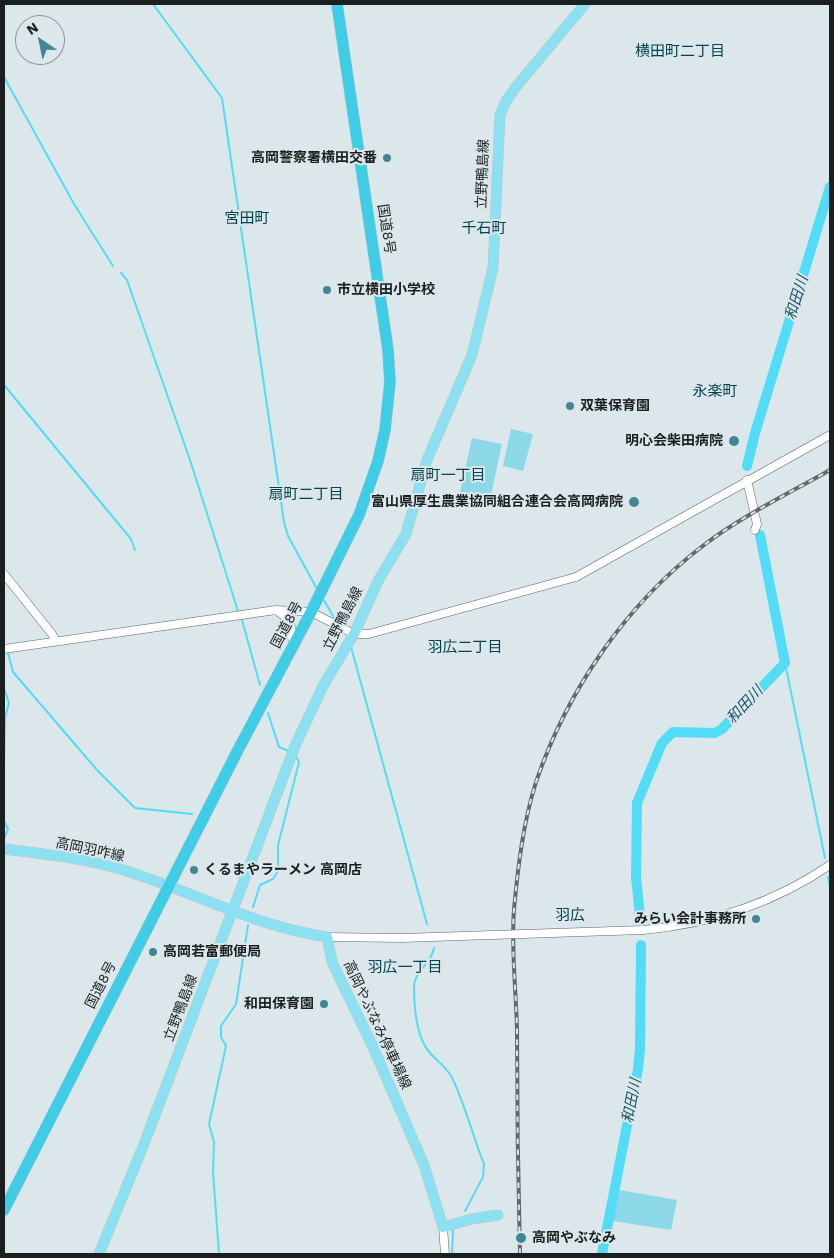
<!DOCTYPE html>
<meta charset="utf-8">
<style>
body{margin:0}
#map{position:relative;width:834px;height:1258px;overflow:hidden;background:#dbe7ea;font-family:"Work Sans",sans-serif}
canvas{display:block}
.frame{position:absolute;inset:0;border:5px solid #1b1f20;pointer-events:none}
.north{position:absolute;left:15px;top:15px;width:50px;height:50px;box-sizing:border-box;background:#dbe7ea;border:1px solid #8e9799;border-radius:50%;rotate:326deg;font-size:14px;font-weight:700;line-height:20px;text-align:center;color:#1b1f20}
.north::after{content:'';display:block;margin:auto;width:18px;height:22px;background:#428694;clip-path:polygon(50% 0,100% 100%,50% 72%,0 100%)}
</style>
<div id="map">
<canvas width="834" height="1258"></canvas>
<div class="frame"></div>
<div class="north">N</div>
</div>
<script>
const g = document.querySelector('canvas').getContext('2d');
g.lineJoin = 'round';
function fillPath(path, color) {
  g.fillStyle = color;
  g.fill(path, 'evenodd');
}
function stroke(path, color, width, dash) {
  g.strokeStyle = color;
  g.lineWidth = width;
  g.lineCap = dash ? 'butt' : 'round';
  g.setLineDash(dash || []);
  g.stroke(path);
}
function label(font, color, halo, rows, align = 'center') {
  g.font = font + ' "Work Sans","Noto Sans JP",sans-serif';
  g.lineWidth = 4;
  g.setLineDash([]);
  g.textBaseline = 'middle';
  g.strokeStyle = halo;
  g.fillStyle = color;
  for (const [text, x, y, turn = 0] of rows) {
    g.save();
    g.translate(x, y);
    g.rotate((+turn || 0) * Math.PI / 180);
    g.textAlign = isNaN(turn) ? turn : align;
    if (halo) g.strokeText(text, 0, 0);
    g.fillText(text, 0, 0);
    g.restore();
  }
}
const green = new Path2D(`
 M 511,429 L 533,434 L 523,471 L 503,466 Z
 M 472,438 L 502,444 L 490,500 L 460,492 Z
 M 619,1190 L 677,1200 L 671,1230 L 613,1221 Z`);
const stream = new Path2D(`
 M 153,4 L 222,98 L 284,522 L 288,536 L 317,589
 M 4,77 L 74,204 L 113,266
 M 121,273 L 127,280 L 190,460 L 238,611
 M 4,385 L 131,539 L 135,550
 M 322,597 L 336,621
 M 242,620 L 260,685
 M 4,643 L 4,644
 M 351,647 L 427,924
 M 8,653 L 13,672 L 97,770 L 135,808 L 192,814
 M 785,663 L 825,858
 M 4,688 L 9,703 L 5,717 L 4,768
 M 268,713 L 279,747 L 289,751
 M 4,821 L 8,829 L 4,839
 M 828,877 L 830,886
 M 253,907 L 260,885 L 273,879 L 278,871 L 278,845 L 299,762 L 295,754
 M 434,948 C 432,963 414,971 414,987 C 414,1007 416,1037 430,1053 C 439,1063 449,1069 454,1082 C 466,1108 473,1137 484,1164 L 483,1177 L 465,1211
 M 219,1254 L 213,1172 L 214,1142 L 209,1124 L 226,1046 L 221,1037 L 221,1026 L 236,1004 L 248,925
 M 452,1254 L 453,1230`);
const river = new Path2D(`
 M 747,466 L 755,433 L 830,187
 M 640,916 L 636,877 L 637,803 L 662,743 L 673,732 L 715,733 L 722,729 L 785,663 L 760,535
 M 602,1254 L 638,1069 L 640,1048 L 641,945`);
const minor = new Path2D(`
 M 747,480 L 757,524 L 755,530
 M 4,574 L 52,634 L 56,641
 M 277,611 L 290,620 L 293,645
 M 4,649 L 276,610 L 311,612 L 354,634 L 369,634 L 576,577 L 830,435
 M 643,930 C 710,924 774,903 830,865
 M 327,937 L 402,938
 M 443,1227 L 445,1254`);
const major = new Path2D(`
 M 4,849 C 43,854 82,858 120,869 C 190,890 255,927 327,937 L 332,962 L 373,1047 L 424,1165 L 443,1227 L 472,1219 L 498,1215
 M 99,1254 L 144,1144 L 295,746 L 323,686 L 354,634 L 378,581 L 406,534 L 427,460 L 472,355 L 493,268 L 500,115 L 506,101 L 516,87 L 585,4`);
const highway = new Path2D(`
 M 4,1210 L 238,750 L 311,612 L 359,515 L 378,461 L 385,430 L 390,382 L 388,350 L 337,4`);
const rail = new Path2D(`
 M 520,1254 C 518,1179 517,1104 517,1029 C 516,989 511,949 514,909 C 518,867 523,823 536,782 C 567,691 626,604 704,545 C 742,516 788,494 830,470`);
const minorBridge = new Path2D(`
 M 402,938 L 643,930`);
const markers = [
 [387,158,5,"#428694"],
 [327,290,5,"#428694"],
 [570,406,5,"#428694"],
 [734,441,6,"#428694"],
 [634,502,6,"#428694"],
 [194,870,5,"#428694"],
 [756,919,5,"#428694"],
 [153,952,5,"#428694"],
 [324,1004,5,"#428694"],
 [521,1238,6,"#428694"]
];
const poiNames = [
 ["高岡警察署横田交番",377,158],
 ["市立横田小学校",337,290,"left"],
 ["双葉保育園",580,406,"left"],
 ["明心会柴田病院",723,441],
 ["富山県厚生農業協同組合連合会高岡病院",623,502],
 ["くるまやラーメン 高岡店",204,870,"left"],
 ["みらい会計事務所",746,919],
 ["高岡若富郵便局",163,952,"left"],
 ["和田保育園",314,1004],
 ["高岡やぶなみ",532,1238,"left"]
];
const streetNames = [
 ["立野鴨島線",483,174,-88],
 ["国道8号",386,229,81],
 ["立野鴨島線",343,619,-63],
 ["国道8号",287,625,-62],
 ["高岡羽咋線",90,850,12],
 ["国道8号",101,985,-63],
 ["立野鴨島線",181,1008,-69],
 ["高岡やぶなみ停車場線",377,1025,65]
];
const neighbourhoodNames = [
 ["横田町二丁目",680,52],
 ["宮田町",247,219],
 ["千石町",484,229],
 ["永楽町",715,392],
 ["扇町一丁目",448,476],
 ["扇町二丁目",306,495],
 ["羽広二丁目",465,648],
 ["羽広",570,916],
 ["羽広一丁目",405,968]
];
const waterNames = [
 ["和田川",797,298,-73],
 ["和田川",745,705,-47],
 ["和田川",632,1101,-79]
];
fillPath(green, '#8cd7e8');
stroke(stream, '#52dcf7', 2);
stroke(river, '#52dcf7', 10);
stroke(minor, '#5a6467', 9);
stroke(major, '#c4c5c5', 11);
stroke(highway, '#c4c5c5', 12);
stroke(minor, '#fff', 8);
stroke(major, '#8be0f1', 10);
stroke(highway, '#3ecce7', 11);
stroke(rail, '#62696b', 4);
stroke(rail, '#dbe7ea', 2, [5.5]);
stroke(minorBridge, '#5a6467', 9, []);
stroke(minorBridge, '#fff', 8);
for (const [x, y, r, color] of markers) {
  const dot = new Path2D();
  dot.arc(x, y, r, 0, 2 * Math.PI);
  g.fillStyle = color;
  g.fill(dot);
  stroke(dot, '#dbe7ea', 2);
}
label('bold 14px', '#1b1f20', '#dbe7ea', poiNames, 'right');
label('14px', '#1b1f20', '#dbe7ea', streetNames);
label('15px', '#04434e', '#dbe7ea', neighbourhoodNames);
label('italic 15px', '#1d5662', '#dbe7ea', waterNames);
</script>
